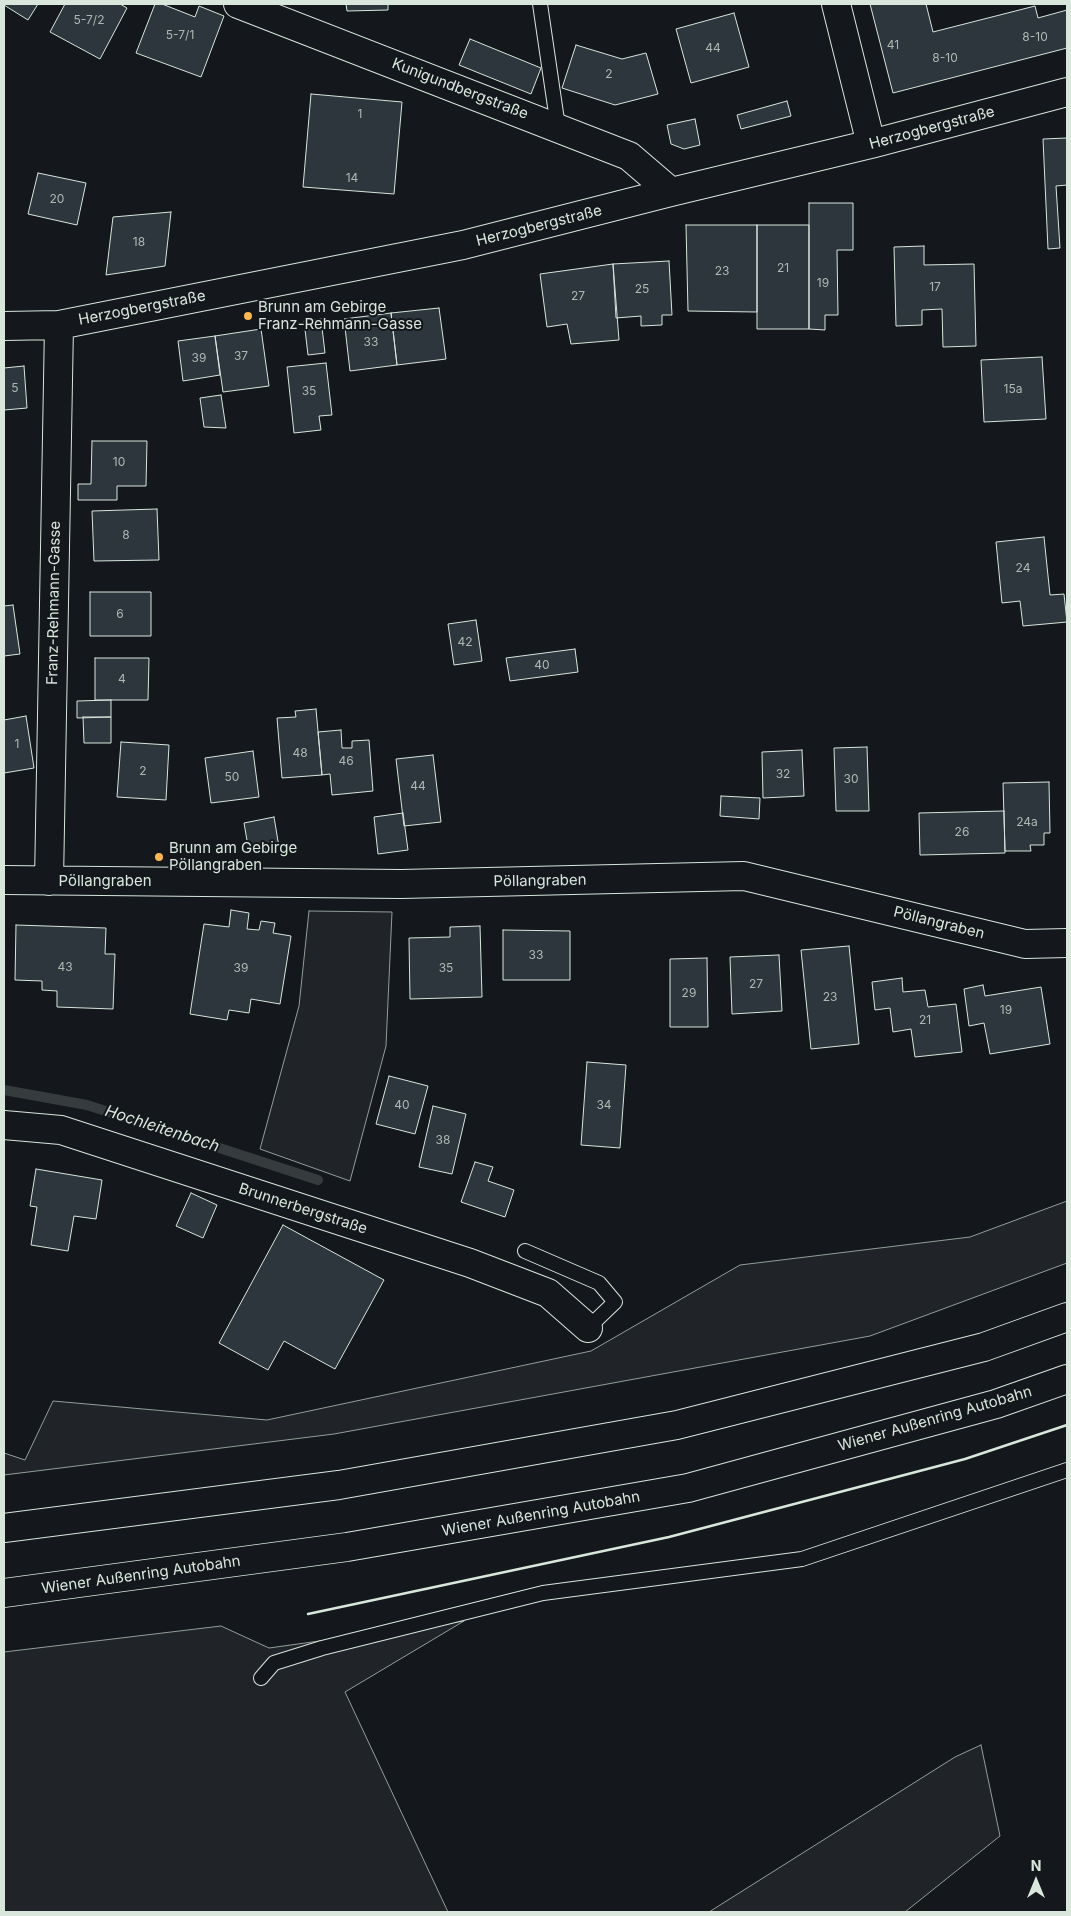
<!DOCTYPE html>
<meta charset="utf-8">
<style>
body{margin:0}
#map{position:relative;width:1071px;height:1916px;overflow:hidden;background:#14181c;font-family:Inter,sans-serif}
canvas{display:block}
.frame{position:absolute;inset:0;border:5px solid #d8e6dc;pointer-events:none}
.north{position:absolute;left:1011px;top:1856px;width:50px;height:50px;-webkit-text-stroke:4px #14181c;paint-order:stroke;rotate:0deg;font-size:14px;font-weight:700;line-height:20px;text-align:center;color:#d8e6dc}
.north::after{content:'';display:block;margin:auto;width:18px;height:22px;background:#d8e6dc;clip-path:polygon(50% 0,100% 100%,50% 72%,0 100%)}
</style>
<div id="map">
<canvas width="1071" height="1916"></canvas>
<div class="frame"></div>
<div class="north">N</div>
</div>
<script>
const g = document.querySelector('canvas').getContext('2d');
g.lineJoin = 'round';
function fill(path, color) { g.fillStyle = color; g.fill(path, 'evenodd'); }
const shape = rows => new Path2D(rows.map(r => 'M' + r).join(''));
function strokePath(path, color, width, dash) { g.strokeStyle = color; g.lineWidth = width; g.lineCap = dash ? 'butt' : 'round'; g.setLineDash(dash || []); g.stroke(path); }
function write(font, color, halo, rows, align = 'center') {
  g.font = font + ' Inter,sans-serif'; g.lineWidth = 4; g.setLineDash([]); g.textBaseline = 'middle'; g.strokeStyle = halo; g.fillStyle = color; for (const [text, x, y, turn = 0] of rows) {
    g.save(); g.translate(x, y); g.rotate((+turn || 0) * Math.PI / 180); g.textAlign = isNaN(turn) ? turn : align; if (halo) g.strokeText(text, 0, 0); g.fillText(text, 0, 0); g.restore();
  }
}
const green = shape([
 [309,911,392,912,386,1046,350,1181,260,1149,299,1006,309,911],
 [1067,1201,1067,1263,870,1336,334,1434,4,1475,4,1453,25,1460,53,1401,267,1420,591,1351,740,1265,970,1237,1067,1201],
 [464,1621,345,1692,448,1912,4,1912,4,1652,221,1626,269,1648,464,1621],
 [981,1745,1000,1836,905,1912,709,1912,955,1757,981,1745]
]);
const stream = shape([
 [4,1090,87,1105,318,1180]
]);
const building = shape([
 [4,4,38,4,28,20,4,5,4,4],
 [65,4,120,4,127,8,100,59,50,32,65,4],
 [155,4,162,4,195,17,199,6,224,16,201,77,136,53,155,4],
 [346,4,388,4,388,10,347,11,346,4],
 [870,4,926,4,933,32,1035,6,1038,18,1067,10,1067,48,893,93,870,4],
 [734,13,749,67,691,83,676,29,734,13],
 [470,39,541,68,531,94,459,65,470,39],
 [576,45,622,59,646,53,658,94,615,105,562,88,576,45],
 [311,94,402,102,394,194,303,187,311,94],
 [787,101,791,116,741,129,737,115,787,101],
 [695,119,700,145,684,149,671,144,667,125,695,119],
 [1067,138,1067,185,1056,186,1060,248,1048,249,1043,139,1067,138],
 [38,173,86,183,77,225,28,214,38,173],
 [809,203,853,203,853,250,837,250,838,315,825,315,825,330,809,329,809,203],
 [171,212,165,266,106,275,113,217,171,212],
 [686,225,757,225,757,312,688,311,686,225],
 [757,225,809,225,809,329,757,329,757,225],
 [924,246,924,265,974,264,976,346,943,347,942,309,922,310,922,325,896,326,894,247,924,246],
 [669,261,672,315,662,315,662,325,641,326,641,316,616,318,613,264,669,261],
 [613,264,619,340,571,344,567,324,547,327,540,274,613,264],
 [439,308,446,359,397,365,391,313,439,308],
 [391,313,397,365,350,371,344,319,391,313],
 [321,319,325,353,308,355,304,321,321,319],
 [261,329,269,386,223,392,215,336,261,329],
 [215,336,220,375,183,381,178,341,215,336],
 [1042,357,1046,419,984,422,981,360,1042,357],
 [326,363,332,415,319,416,321,430,294,433,287,367,326,363],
 [24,366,27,408,4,410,4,368,24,366],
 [221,395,226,428,204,427,200,398,221,395],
 [92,441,147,441,146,486,117,486,117,500,78,500,78,484,91,484,92,441],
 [157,509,159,560,94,561,92,511,157,509],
 [1044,537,1050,595,1064,594,1067,622,1023,626,1020,601,1002,603,996,542,1044,537],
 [90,592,151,592,151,636,90,636,90,592],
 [13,605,20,654,4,656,4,606,13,605],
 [476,620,482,661,454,665,448,624,476,620],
 [575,649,578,672,510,681,506,658,575,649],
 [95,658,149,658,148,700,95,700,95,658],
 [111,700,111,717,77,718,77,701,111,700],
 [316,709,322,775,282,778,277,718,296,717,295,711,316,709],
 [26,716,34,768,4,773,4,720,26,716],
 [83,717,111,717,111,743,84,743,83,717],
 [341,730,342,748,352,748,352,741,369,740,373,791,332,795,330,774,322,775,318,732,341,730],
 [121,742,169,745,166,800,117,797,121,742],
 [867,747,869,811,836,811,834,748,867,747],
 [802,750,804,796,763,798,762,752,802,750],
 [253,751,259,797,211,803,205,758,253,751],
 [433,755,441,822,404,826,396,759,433,755],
 [1049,782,1050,833,1044,833,1044,845,1030,845,1031,851,1005,851,1003,783,1049,782],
 [721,796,760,798,759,819,720,816,721,796],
 [1004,811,1005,853,920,855,919,813,1004,811],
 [403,813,408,850,378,854,374,817,403,813],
 [274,817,279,847,249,852,244,823,274,817],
 [231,910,249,913,247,929,259,930,261,921,275,923,273,933,291,936,280,1004,251,999,249,1013,229,1010,227,1020,190,1014,204,924,229,927,231,910],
 [16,925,106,928,105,954,115,954,113,1009,57,1007,57,991,42,990,42,981,15,980,16,925],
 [480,926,482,997,410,999,409,938,450,937,450,927,480,926],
 [503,930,570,931,570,980,503,980,503,930],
 [849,946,859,1044,811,1049,801,950,849,946],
 [779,955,782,1011,732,1014,730,957,779,955],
 [707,958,708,1027,670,1027,670,959,707,958],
 [902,978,903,992,925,990,928,1007,956,1004,962,1052,915,1057,911,1029,893,1032,890,1008,875,1010,872,982,902,978],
 [983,985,985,996,1041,987,1050,1044,990,1054,984,1023,969,1026,964,989,983,985],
 [587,1062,626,1065,620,1148,581,1145,587,1062],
 [389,1076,428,1086,415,1134,376,1124,389,1076],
 [433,1106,466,1114,452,1174,419,1167,433,1106],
 [475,1162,493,1167,488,1181,514,1190,505,1217,461,1202,475,1162],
 [36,1169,102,1180,96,1219,74,1216,68,1251,31,1245,37,1207,30,1206,36,1169],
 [191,1193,217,1205,203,1238,176,1226,191,1193],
 [283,1225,384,1280,335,1369,284,1341,268,1370,219,1343,283,1225]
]);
const service = shape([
 [540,4,558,127],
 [525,1251,599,1283,615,1302,588,1328],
 [261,1678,274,1663,322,1648,543,1593,802,1559,1067,1470]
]);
const minor = shape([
 [238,4,629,156,671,192],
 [836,4,871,144],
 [4,326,59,325,463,245,671,192,871,144,1067,92],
 [4,880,401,884,744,876,1025,944,1067,943],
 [49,881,59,325],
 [4,1125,61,1130,470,1263,548,1293,588,1328]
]);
const motorway = shape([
 [4,1528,339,1485,677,1425,984,1347,1067,1317],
 [4,1593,347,1547,688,1488,996,1404,1067,1379]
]);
const wall = shape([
 [308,1614,669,1537,965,1459,1067,1425]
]);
const markers = [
 [248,316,5,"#ffb74d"],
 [159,857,5,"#ffb74d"]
];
const numberNames = [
 ["5-7/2",89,20],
 ["5-7/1",180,35],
 ["8-10",1035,37],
 ["41",893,45],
 ["44",713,48],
 ["8-10",945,58],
 ["2",609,74],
 ["1",360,114],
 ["14",352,178],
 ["20",57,199],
 ["18",139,242],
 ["21",783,268],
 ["23",722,271],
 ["19",823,283],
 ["17",935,287],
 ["25",642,289],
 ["27",578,296],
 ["33",371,342],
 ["37",241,356],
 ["39",199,358],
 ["5",15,388],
 ["15a",1013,389],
 ["35",309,391],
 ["10",119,462],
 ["8",126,535],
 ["24",1023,568],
 ["6",120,614],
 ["42",465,642],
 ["40",542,665],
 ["4",122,679],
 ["1",17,744],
 ["48",300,753],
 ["46",346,761],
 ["2",143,771],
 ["32",783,774],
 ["50",232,777],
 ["30",851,779],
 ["44",418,786],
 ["24a",1027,822],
 ["26",962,832],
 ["33",536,955],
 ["43",65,967],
 ["39",241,968],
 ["35",446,968],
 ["27",756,984],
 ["29",689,993],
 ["23",830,997],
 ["19",1006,1010],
 ["21",925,1020],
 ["40",402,1105],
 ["34",604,1105],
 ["38",443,1140]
];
const streetNames = [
 ["Kunigundbergstraße",460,89,21],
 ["Herzogbergstraße",932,128,-15],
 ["Herzogbergstraße",539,226,-14],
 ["Herzogbergstraße",142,308,-11],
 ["Franz-Rehmann-Gasse",54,603,-89],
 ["Pöllangraben",105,881],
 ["Pöllangraben",540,881,-1],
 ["Pöllangraben",939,923,14],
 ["Brunnerbergstraße",303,1209,18],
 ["Wiener Außenring Autobahn",935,1419,-16],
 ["Wiener Außenring Autobahn",541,1514,-10],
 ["Wiener Außenring Autobahn",141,1575,-8]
];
const poiNames = [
 ["Brunn am Gebirge",258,307],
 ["Franz-Rehmann-Gasse",258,324],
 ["Brunn am Gebirge",169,848],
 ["Pöllangraben",169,865]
];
const waterNames = [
 ["Hochleitenbach",162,1129,18]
];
fill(green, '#202428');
strokePath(green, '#939e99', 1);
strokePath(stream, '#363b3e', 10);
fill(building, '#2c363c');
strokePath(building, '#d8e6dc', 1);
strokePath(service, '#d8e6dc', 16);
strokePath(minor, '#d8e6dc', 30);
strokePath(motorway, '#d8e6dc', 30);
strokePath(service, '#14181c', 14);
strokePath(minor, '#14181c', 28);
strokePath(motorway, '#14181c', 28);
strokePath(wall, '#d8e6dc', 2.5);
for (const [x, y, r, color] of markers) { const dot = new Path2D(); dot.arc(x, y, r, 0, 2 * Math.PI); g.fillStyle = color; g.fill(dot); strokePath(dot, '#14181c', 2); }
write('12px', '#adbab4', null, numberNames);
write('15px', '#d8e6dc', '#14181c', streetNames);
write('15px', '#d8e6dc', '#14181c', poiNames, 'left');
write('italic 16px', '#d8e6dc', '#14181c', waterNames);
</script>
